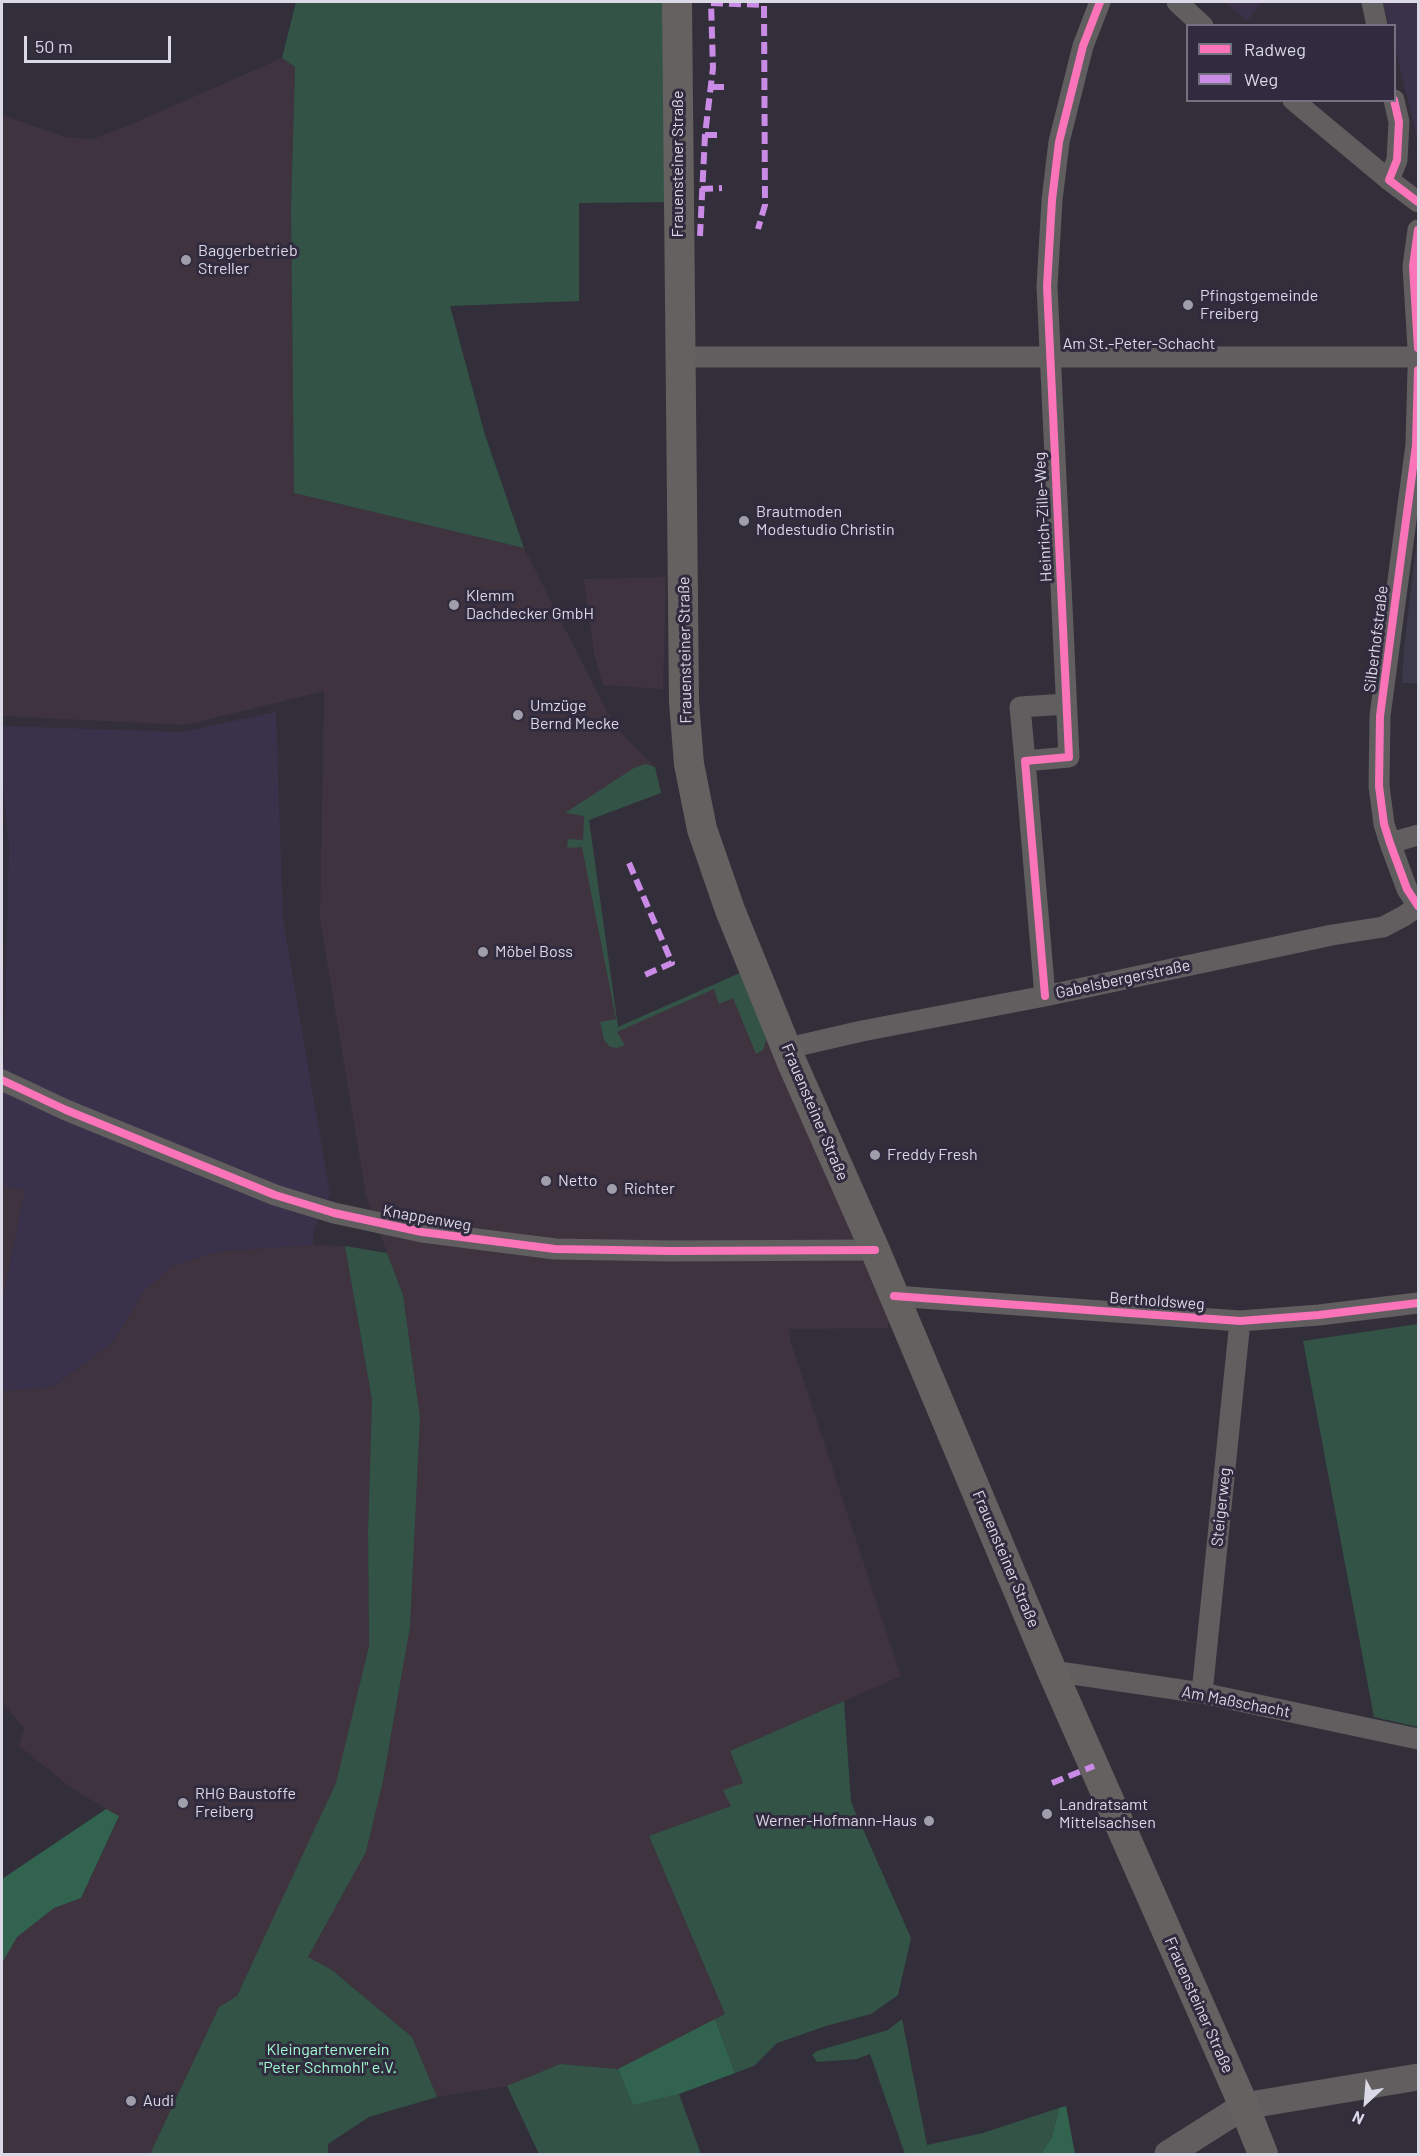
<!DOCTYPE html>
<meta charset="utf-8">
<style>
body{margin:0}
#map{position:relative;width:1420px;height:2156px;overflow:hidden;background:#322f3a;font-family:Barlow,sans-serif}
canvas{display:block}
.frame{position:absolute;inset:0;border:3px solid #dcd9e6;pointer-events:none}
.legend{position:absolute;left:1186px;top:24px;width:210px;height:78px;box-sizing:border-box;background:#302b3e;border:2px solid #757181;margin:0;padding:8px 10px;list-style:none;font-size:18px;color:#dcd9e6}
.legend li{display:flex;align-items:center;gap:12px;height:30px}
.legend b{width:30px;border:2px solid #757181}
.north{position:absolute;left:1336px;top:2072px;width:60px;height:60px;-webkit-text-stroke:4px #302b3e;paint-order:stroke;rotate:206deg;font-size:16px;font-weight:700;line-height:24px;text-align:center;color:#dcd9e6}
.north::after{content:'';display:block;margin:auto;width:21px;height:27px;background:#dcd9e6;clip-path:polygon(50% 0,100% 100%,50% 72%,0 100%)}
.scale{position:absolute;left:24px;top:36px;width:147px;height:27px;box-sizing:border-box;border:3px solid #dcd9e6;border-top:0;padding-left:8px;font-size:18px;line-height:21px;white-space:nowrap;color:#dcd9e6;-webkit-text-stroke:4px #302b3e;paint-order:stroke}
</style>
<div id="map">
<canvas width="1420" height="2156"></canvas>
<div class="frame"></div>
<ul class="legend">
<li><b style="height:8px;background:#fb73b8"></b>Radweg</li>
<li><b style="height:8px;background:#ca8be6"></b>Weg</li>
</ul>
<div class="north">N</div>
<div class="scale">50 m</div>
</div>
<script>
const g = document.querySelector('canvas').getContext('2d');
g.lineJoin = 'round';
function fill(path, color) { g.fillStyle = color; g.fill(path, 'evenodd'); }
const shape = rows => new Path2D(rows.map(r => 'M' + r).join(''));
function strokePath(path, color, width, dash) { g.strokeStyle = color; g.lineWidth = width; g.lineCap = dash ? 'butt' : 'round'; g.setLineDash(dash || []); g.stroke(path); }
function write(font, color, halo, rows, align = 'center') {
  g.font = font + ' Barlow,sans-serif'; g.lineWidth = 6; g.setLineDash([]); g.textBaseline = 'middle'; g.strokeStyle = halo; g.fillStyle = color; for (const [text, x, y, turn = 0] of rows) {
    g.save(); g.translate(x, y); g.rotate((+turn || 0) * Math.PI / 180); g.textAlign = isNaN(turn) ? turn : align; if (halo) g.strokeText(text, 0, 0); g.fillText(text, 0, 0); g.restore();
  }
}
const commercial = shape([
 [282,58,295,67,291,208,294,493,524,548,615,727,655,767,661,793,589,820,618,1027,740,973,890,1319,887,1328,789,1329,791,1343,901,1676,730,1751,743,1783,731,1806,649,1836,725,2014,618,2069,560,2064,507,2086,437,2097,412,2037,332,1970,308,1957,366,1852,383,1781,410,1627,420,1417,403,1295,366,1196,320,920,324,691,186,725,2,716,2,115,65,137,92,139,127,126],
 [666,577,663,689,603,685,594,654,584,579],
 [2,1185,25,1190,2,1304],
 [313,1245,345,1246,372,1400,368,1532,369,1646,337,1783,237,1996,219,2007,150,2154,2,2154,2,1963,17,1937,54,1908,81,1898,119,1817,70,1787,19,1746,24,1728,2,1702,2,1391,53,1387,112,1343,144,1291,172,1266,220,1251]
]);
const built = shape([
 [1225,2,1262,2,1247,21],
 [1383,2,1418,2,1418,141,1395,47,1394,26,1389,25],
 [276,712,283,920,330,1194,314,1229,313,1245,220,1251,172,1266,144,1291,112,1343,52,1387,2,1391,2,1304,25,1190,2,1185,2,1071,4,1058,9,847,2,774,2,726,182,732]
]);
const education = shape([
 [1417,539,1418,683,1402,683,1404,647]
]);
const green = shape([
 [296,2,663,2,676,202,579,203,579,301,450,306,485,435,524,548,294,493,291,208,295,67,282,58],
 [645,764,655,767,661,793,589,820,618,1027,740,973,767,1038,763,1050,756,1054,733,998,719,1004,714,989,617,1032,625,1045,617,1048,610,1047,604,1040,600,1022,616,1019,582,847,567,848,568,839,583,840,584,816,565,813,634,768],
 [345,1246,387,1253,403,1295,420,1417,410,1627,383,1781,366,1852,308,1957,332,1970,412,2037,437,2097,369,2117,328,2144,328,2154,150,2154,219,2007,237,1996,336,1783,369,1646,368,1532,372,1400],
 [1418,1324,1418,1727,1374,1717,1303,1341],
 [844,1701,851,1802,911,1938,898,1995,871,2014,826,2026,777,2043,754,2066,735,2073,715,2019,725,2014,649,1836,731,1806,723,1790,743,1783,730,1751],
 [902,2019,927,2145,983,2133,1059,2108,1052,2137,1041,2154,905,2154,870,2054,857,2059,817,2062,812,2055,817,2051,888,2030],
 [560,2064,618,2069,633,2104,679,2094,701,2154,539,2154,507,2086]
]);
const forest = shape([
 [106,1809,119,1816,81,1898,54,1908,17,1937,2,1963,2,1879],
 [715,2019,735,2073,679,2094,633,2105,618,2069],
 [1066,2106,1075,2154,1041,2154,1052,2137,1059,2108]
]);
const minor = shape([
 [1177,2,1203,26],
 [1372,2,1377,26],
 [1293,100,1389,180,1418,202],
 [1389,180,1397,160,1399,122,1394,100],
 [1418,230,1413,266,1418,348],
 [680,357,1418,357],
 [1418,370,1416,445,1380,716,1379,786,1384,824,1390,843,1407,889,1418,906],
 [1025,761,1020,707,1066,704],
 [1390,843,1418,835],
 [1045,996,1025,761,1069,757,1047,286,1052,200,1059,142,1083,46,1100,2],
 [788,1048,862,1031,1045,996,1332,935,1383,927,1404,916,1418,906],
 [2,1080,66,1110,275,1195,334,1213,422,1232,555,1249,671,1251,875,1250],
 [894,1296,1240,1321,1319,1315,1418,1303],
 [1052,1671,1202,1693,1418,1739],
 [1202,1693,1240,1321]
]);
const tertiary = shape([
 [1168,2154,1244,2106,1418,2077]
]);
const secondary = shape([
 [677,2,684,702,689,764,702,829,730,910,793,1065,875,1250,1052,1671,1244,2106,1263,2154]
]);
const quiet = shape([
 [711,3,764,5,765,205,758,229],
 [712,87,725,87],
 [705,135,723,135],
 [701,189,722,188],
 [700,236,705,135,713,68,711,2],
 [629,863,672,963,640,977],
 [1052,1783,1094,1766]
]);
const cycleway = shape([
 [1394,100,1399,122,1397,160,1389,180,1418,202],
 [1418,230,1413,266,1418,348],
 [1418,370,1416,445,1380,716,1379,786,1384,824,1390,843,1407,889,1418,906],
 [1045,996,1025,761,1069,757,1047,286,1052,200,1059,142,1083,46,1100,2],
 [2,1080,66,1110,275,1195,334,1213,422,1232,555,1249,671,1251,875,1250],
 [894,1296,1240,1321,1319,1315,1418,1303]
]);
const markers = [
 [186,260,6,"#a09eaa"],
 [1188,305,6,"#a09eaa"],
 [744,521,6,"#a09eaa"],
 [454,605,6,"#a09eaa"],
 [518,715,6,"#a09eaa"],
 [483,952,6,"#a09eaa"],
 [875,1155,6,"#a09eaa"],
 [546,1181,6,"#a09eaa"],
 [612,1189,6,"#a09eaa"],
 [183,1803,6,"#a09eaa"],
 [1047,1814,6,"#a09eaa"],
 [929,1821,6,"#a09eaa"],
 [131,2101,6,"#a09eaa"]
];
const streetNames = [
 ["Frauensteiner Straße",678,164,-90],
 ["Am St.-Peter-Schacht",1139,344],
 ["Heinrich-Zille-Weg",1043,517,-93],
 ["Silberhofstraße",1376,639,-83],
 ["Frauensteiner Straße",685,650,-91],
 ["Gabelsbergerstraße",1123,979,-12],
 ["Frauensteiner Straße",815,1112,67],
 ["Knappenweg",427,1218,10],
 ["Bertholdsweg",1157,1301,4],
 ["Steigerweg",1221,1507,-84],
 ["Frauensteiner Straße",1006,1559,67],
 ["Am Maßschacht",1236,1702,11],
 ["Frauensteiner Straße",1199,2005,66]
];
const poiNames = [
 ["Baggerbetrieb",198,251],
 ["Streller",198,269],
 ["Pfingstgemeinde",1200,296],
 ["Freiberg",1200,314],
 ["Brautmoden",756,512],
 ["Modestudio Christin",756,530],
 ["Klemm",466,596],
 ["Dachdecker GmbH",466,614],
 ["Umzüge",530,706],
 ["Bernd Mecke",530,724],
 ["Möbel Boss",495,952],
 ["Freddy Fresh",887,1155],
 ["Netto",558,1181],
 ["Richter",624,1189],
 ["RHG Baustoffe",195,1794],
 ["Freiberg",195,1812],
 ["Landratsamt",1059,1805],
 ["Mittelsachsen",1059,1823],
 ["Werner-Hofmann-Haus",917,1821,"right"],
 ["Audi",143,2101]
];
const parkNames = [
 ["Kleingartenverein",328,2050],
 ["\"Peter Schmohl\" e.V.",328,2068]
];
fill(commercial, '#403340');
fill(built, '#39324a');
fill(education, '#3c394a');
fill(green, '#325345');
fill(forest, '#31634f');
strokePath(minor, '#615e5f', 21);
strokePath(tertiary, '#615e5f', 27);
strokePath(secondary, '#656160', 30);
strokePath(quiet, '#ca8be6', 6, [12, 6]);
strokePath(cycleway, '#fb73b8', 8);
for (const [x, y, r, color] of markers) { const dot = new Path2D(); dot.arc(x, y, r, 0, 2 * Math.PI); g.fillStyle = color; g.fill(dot); strokePath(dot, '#302b3e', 2); }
write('16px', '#dcd9e6', '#302b3e', streetNames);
write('16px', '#dcd9e6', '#302b3e', poiNames, 'left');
write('16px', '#a1fad0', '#302b3e', parkNames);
</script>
